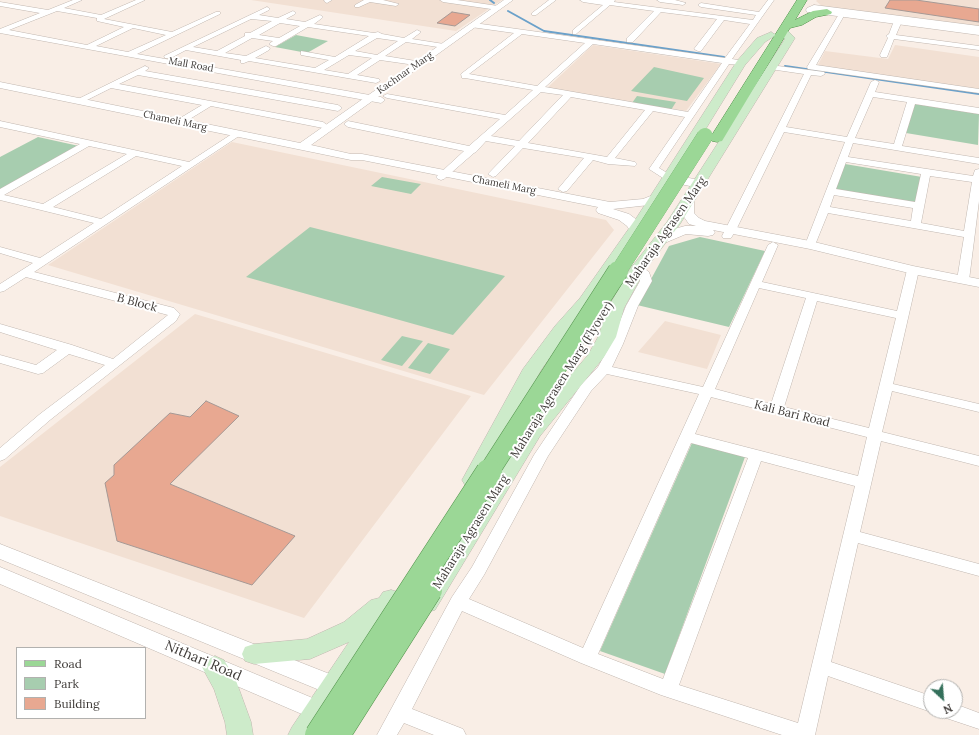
<!DOCTYPE html>
<style>
body{margin:0}
#map{position:relative;width:979px;height:735px;overflow:hidden;background:#f9eee6;font-family:Lora,serif}
canvas{display:block}
.legend{position:absolute;left:16px;top:647px;width:130px;height:72px;box-sizing:border-box;background:#fff;border:1px solid #b2b1af;margin:0;padding:5px 7px;list-style:none;font-size:12px;color:#3f3b38}
.legend li{display:flex;align-items:center;gap:8px;height:20px}
.legend b{width:20px;border:1px solid #b2b1af}
.north{position:absolute;left:923px;top:679px;width:40px;height:40px;box-sizing:border-box;background:#fff;border:1px solid #b2b1af;border-radius:50%;rotate:154deg;font-size:11px;font-weight:700;line-height:16px;text-align:center;color:#3f3b38}
.north::after{content:'';display:block;margin:auto;width:14px;height:18px;background:#34705b;clip-path:polygon(50% 0,100% 100%,50% 72%,0 100%)}
</style>
<div id="map">
<canvas width="979" height="735"></canvas>
<ul class="legend">
<li><b style="height:5px;background:#9bd796"></b>Road</li>
<li><b style="height:11px;background:#a7cdaf"></b>Park</li>
<li><b style="height:11px;background:#e8a891"></b>Building</li>
</ul>
<div class="north">N</div>
</div>
<script>
const g = document.querySelector('canvas').getContext('2d');
g.lineJoin = 'round';
function fill(path, color) { g.fillStyle = color; g.fill(path, 'evenodd'); }
const shape = rows => new Path2D(rows.map(r => 'M' + r).join(''));
function strokePath(path, color, width, dash) { g.strokeStyle = color; g.lineWidth = width; g.lineCap = dash ? 'butt' : 'round'; g.setLineDash(dash || []); g.stroke(path); }
function write(font, color, halo, rows, align = 'center') {
  g.font = font + ' Lora,serif'; g.lineWidth = 4; g.setLineDash([]); g.textBaseline = 'middle'; g.strokeStyle = halo; g.fillStyle = color; for (const [text, x, y, turn = 0] of rows) {
    g.save(); g.translate(x, y); g.rotate((+turn || 0) * Math.PI / 180); g.textAlign = isNaN(turn) ? turn : align; if (halo) g.strokeText(text, 0, 0); g.fillText(text, 0, 0); g.restore();
  }
}
const built = shape([
 [251,0,502,0,456,31],
 [817,0,979,0,979,28,823,7,816,1],
 [593,45,721,64,686,111,546,89],
 [895,45,979,57,979,92,817,67,825,51,888,59],
 [232,142,606,220,614,230,484,395,48,265],
 [195,314,471,396,304,618,0,516,0,467],
 [665,321,721,335,707,369,638,352]
]);
const green = shape([
 [296,35,328,41,307,53,275,47],
 [654,67,704,78,687,101,631,91],
 [637,96,676,102,671,110,632,103],
 [915,104,979,114,978,145,906,133],
 [38,137,79,146,0,190,0,157],
 [845,164,922,177,915,205,835,190],
 [382,177,421,184,411,194,371,186],
 [310,227,505,276,453,335,246,277],
 [700,237,765,251,729,327,637,305,669,246],
 [402,336,423,341,402,366,381,360],
 [428,343,450,349,430,374,408,368],
 [692,443,745,457,665,674,600,651]
]);
const stream = shape([
 [490,0,494,3],
 [508,11,544,31,724,57],
 [785,66,979,94]
]);
const building = shape([
 [890,0,916,0,979,9,979,22,885,8,890,0],
 [452,12,470,15,455,26,437,23,452,12],
 [206,401,239,416,170,484,295,536,252,585,117,541,105,483,114,475,114,465,170,413,190,417,206,401]
]);
const minor = shape([
 [73,0,82,0,64,8,101,15,136,0,145,0,104,19,172,32,216,12,220,12,220,14,137,54,381,97,385,100,381,103,0,33,0,29,40,13,0,6,0,2,48,10,73,0],
 [57,11,97,18,97,21,124,27,87,45,9,30,57,11],
 [133,28,166,35,128,52,96,46,133,28],
 [324,0,332,0,327,3,325,2,324,0],
 [364,0,383,0,399,4,396,6,370,2,359,7,355,7,355,5,364,0],
 [440,0,457,0,498,6,501,8,498,10,443,2,440,0],
 [549,0,556,0,536,15,532,15,532,13,549,0],
 [580,0,615,0,614,2,753,20,756,15,701,7,698,5,701,3,759,12,768,0,774,0,732,59,744,61,745,63,741,65,729,64,659,168,672,176,674,178,672,180,666,180,649,169,685,117,653,111,615,158,635,162,637,164,635,166,608,164,593,160,567,191,563,192,558,189,584,158,523,148,496,176,493,177,488,174,515,146,486,141,476,152,474,153,444,179,441,180,438,179,436,177,438,175,464,151,348,127,344,124,348,121,469,146,500,119,387,98,383,96,387,94,505,115,533,90,465,78,462,78,461,74,514,33,471,27,471,23,474,23,725,58,750,24,724,20,701,51,698,51,694,49,717,19,661,12,633,42,627,42,627,38,654,11,610,5,576,34,573,34,573,30,603,5,583,2,580,0],
 [522,34,585,43,537,86,469,74,522,34],
 [593,44,722,63,688,112,545,87,593,44],
 [541,92,563,95,519,141,491,136,541,92],
 [571,97,645,110,607,157,528,143,571,97],
 [657,0,675,0,686,3,683,5,660,2,657,0],
 [267,7,270,9,269,10,259,15,278,18,293,11,296,13,295,14,286,19,305,22,320,15,323,17,322,18,314,24,374,33,378,32,382,34,404,38,417,30,421,32,412,39,444,44,448,46,444,48,406,42,385,56,422,62,422,66,380,60,357,75,379,79,380,81,376,83,249,61,244,63,241,63,241,60,186,50,171,58,165,58,164,56,267,7],
 [251,19,272,21,250,33,245,33,245,36,217,51,193,47,251,19],
 [280,23,300,26,279,38,259,35,280,23],
 [308,27,369,36,335,57,301,51,301,55,329,60,315,68,255,58,269,50,270,48,266,46,246,56,225,53,252,38,273,41,269,44,273,46,276,46,308,27],
 [377,38,398,41,377,55,355,51,377,38],
 [349,55,372,58,348,74,324,70,349,55],
 [842,12,845,14,816,65,979,89,979,93,808,69,807,67,839,14,842,12],
 [898,19,902,21,896,35,979,46,979,50,894,39,887,57,881,57,880,55,888,38,886,36,889,34,894,21,898,19],
 [770,65,809,70,824,72,825,74,821,76,811,75,786,127,847,137,871,82,875,80,879,82,875,92,979,108,979,114,915,104,902,146,979,158,979,164,853,143,848,157,973,176,975,170,979,169,979,201,969,280,967,282,963,283,959,282,957,280,964,237,828,213,815,245,814,247,806,247,805,245,845,142,784,132,736,230,731,238,723,238,722,236,804,74,770,69,770,65],
 [873,97,907,102,894,144,855,138,873,97],
 [846,162,921,174,915,202,836,189,846,162],
 [930,176,972,182,964,231,921,223,930,176],
 [834,195,913,208,911,221,830,207,834,195],
 [145,66,149,68,145,71,338,105,342,108,338,111,138,75,119,84,323,122,327,125,323,128,211,106,180,125,177,124,176,122,177,120,202,105,111,88,81,103,75,103,74,101,145,66],
 [0,121,189,162,235,132,238,131,242,134,34,272,174,308,180,314,176,321,50,420,5,459,0,461,0,448,40,414,105,365,69,354,43,373,38,374,0,363,0,355,36,365,57,350,0,332,0,324,72,345,113,359,168,315,26,277,4,291,0,292,0,284,33,263,0,253,0,247,40,258,94,223,0,200,0,189,80,144,0,127,0,121],
 [89,146,127,154,43,204,4,195,89,146],
 [136,156,182,166,101,219,53,207,136,156],
 [773,242,778,245,762,282,897,311,907,270,909,268,913,267,917,268,919,270,893,384,979,404,979,412,892,391,882,432,979,456,979,466,881,441,860,532,979,564,979,576,858,543,831,662,931,696,931,711,934,711,931,712,828,676,815,735,782,735,661,695,581,663,462,611,412,709,463,729,466,735,434,735,404,723,397,735,377,735,452,597,472,567,534,455,581,385,598,367,611,344,626,306,640,281,639,275,632,269,634,267,642,267,649,272,652,281,638,306,623,344,612,367,703,387,768,245,773,242],
 [759,288,806,298,771,404,715,389,759,288],
 [817,301,896,318,869,428,784,407,817,301],
 [607,374,699,394,583,648,469,599,484,575,548,456,591,391,607,374],
 [711,397,867,437,858,476,695,434,711,397],
 [691,443,748,458,663,679,598,654,691,443],
 [761,461,855,486,798,723,679,685,761,461],
 [955,704,979,713,979,729,943,717,941,711,955,711,955,704]
]);
const tertiary = shape([
 [504,0,513,0,311,145,351,154,362,154,610,202,643,199,658,193,662,194,664,197,662,200,649,205,613,209,629,214,637,220,643,229,641,232,631,232,627,226,619,220,598,213,596,210,598,207,362,160,351,160,0,88,0,82,300,143,504,0],
 [814,5,979,26,979,35,807,12,806,10,807,8,814,5],
 [669,174,704,181,706,184,704,187,700,188,665,181,663,178,665,175,669,174],
 [688,198,692,199,694,202,694,213,699,218,705,221,810,241,913,266,979,279,979,287,913,274,810,249,713,230,715,232,713,235,708,236,686,234,667,242,657,242,655,239,657,236,667,231,685,226,696,226,689,224,682,214,682,202,684,199,688,198],
 [0,544,350,682,353,689,350,696,342,699,334,696,0,559,0,544],
 [0,567,334,707,338,714,334,721,326,724,318,721,0,584,0,567]
]);
const secondary = shape([
 [783,29,787,30,795,38,680,224,645,270,624,308,616,337,604,357,540,436,435,610,427,612,419,610,415,603,419,596,526,427,588,355,598,337,608,308,630,269,667,222,785,39,778,32,783,29],
 [771,32,776,35,765,42,745,65,651,218,592,304,567,334,541,370,479,485,472,487,465,485,462,480,523,369,555,326,580,298,637,217,737,61,757,38,771,32],
 [391,590,399,592,403,599,316,735,288,735,292,727,349,642,310,659,254,664,245,661,242,654,245,647,254,644,307,639,344,622,371,600,379,598,383,592,391,590],
 [215,656,224,660,235,678,251,722,253,735,227,735,225,722,214,689,202,667,206,660,215,656]
]);
const primary = shape([
 [797,0,807,0,795,20,813,11,827,9,832,12,831,14,816,17,802,25,790,28,722,141,717,142,712,141,710,138,797,0]
]);
const primaryBridgeFar2 = shape([
 [618,272,705,136]
]);
const primaryBridgeFar1 = shape([
 [488,473,618,271]
]);
const primaryBridge = shape([
 [318,735,489,472],
 [337,735,429,590]
]);
const farStreetnames = [
 ["Mall Road",191,65,10],
 ["Kachnar Marg",405,73,-35],
 ["Chameli Marg",175,121,12],
 ["Chameli Marg",504,185,11]
];
const streetNames = [
 ["Maharaja Agrasen Marg",666,232,-55],
 ["B Block",137,303,15],
 ["Maharaja Agrasen Marg (Flyover)",562,380,-58],
 ["Kali Bari Road",792,414,14],
 ["Maharaja Agrasen Marg",471,532,-58]
];
const nearStreetnames = [
 ["Nithari Road",203,661,23]
];
fill(built, '#f2e0d3');
fill(green, '#a7cdaf');
strokePath(stream, '#6ba1ca', 2);
fill(building, '#e8a891');
strokePath(building, '#a69995', 1);
strokePath(minor, '#c1b7b0', 1);
strokePath(tertiary, '#c1b7b0', 1);
strokePath(secondary, '#c1b7b0', 1);
strokePath(primary, '#4f9048', 1);
fill(minor, '#fff');
fill(tertiary, '#fff');
fill(secondary, '#cdebca');
fill(primary, '#9bd796');
strokePath(primaryBridgeFar2, '#4f9048', 16, []);
strokePath(primaryBridgeFar1, '#4f9048', 21, []);
strokePath(primaryBridge, '#4f9048', 27, []);
strokePath(primaryBridgeFar2, '#9bd796', 16);
strokePath(primaryBridgeFar1, '#9bd796', 20);
strokePath(primaryBridge, '#9bd796', 26);
write('10px', '#3f3b38', '#fff', farStreetnames);
write('12px', '#3f3b38', '#fff', streetNames);
write('14px', '#3f3b38', '#fff', nearStreetnames);
</script>
